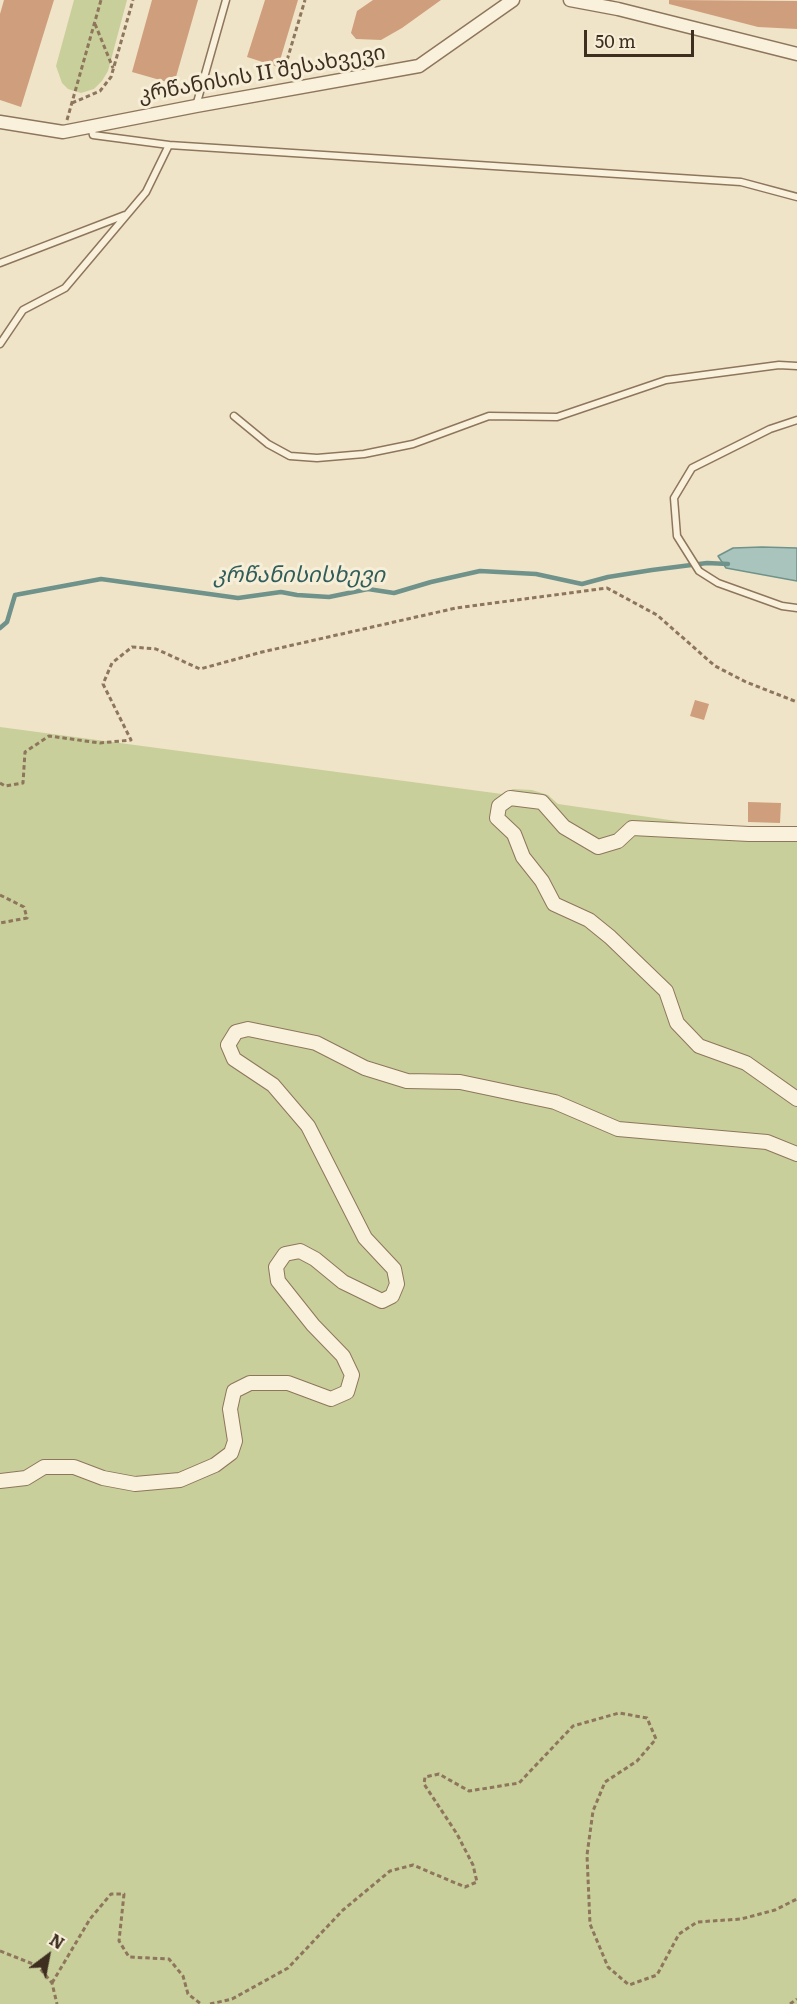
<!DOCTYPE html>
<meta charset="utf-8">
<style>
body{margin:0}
#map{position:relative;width:797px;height:2004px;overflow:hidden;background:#f0e4c8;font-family:Literata,serif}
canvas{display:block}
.north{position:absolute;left:18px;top:1926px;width:60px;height:60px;-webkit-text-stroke:4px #f7eed8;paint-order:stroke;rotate:32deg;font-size:16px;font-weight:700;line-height:24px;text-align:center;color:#3d2e20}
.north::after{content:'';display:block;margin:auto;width:21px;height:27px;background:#3d2e20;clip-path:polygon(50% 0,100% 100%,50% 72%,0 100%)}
.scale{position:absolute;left:584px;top:30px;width:110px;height:27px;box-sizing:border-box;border:3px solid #3d2e20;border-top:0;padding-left:8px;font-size:18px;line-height:21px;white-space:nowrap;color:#3d2e20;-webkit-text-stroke:4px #f7eed8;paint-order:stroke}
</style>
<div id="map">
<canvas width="797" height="2004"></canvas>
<div class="north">N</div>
<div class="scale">50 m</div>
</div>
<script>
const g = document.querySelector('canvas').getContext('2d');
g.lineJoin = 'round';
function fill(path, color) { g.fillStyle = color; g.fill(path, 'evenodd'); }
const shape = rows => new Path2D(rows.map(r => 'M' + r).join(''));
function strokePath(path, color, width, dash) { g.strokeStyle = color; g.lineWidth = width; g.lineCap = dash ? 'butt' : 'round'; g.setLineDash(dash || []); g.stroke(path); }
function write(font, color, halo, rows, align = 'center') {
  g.font = font + ' Literata,"Noto Sans Georgian",serif'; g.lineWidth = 6; g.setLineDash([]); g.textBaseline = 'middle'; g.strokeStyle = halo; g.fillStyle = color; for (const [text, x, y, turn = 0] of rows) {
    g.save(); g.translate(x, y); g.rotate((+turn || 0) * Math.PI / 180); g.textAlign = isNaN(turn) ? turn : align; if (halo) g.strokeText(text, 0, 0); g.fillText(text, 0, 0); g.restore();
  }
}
const green = shape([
 [74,0,127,0,108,71,102,81,94,89,81,93,68,89,62,83,56,66],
 [0,727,502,794,513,789,532,790,548,795,558,804,732,829,797,829,797,2004,0,2004]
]);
const water = shape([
 [762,547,797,548,797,581,726,568,718,556,733,548,762,547]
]);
const stream = shape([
 [0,628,7,622,15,595,101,579,238,598,281,592,297,595,329,597,368,589,394,593,431,582,480,571,536,574,582,584,608,577,652,570,707,563,728,564]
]);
const building = shape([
 [4,0,54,0,21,107,0,100,0,14],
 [152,0,198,0,174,84,132,72],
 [265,0,298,0,278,67,247,57],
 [373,0,441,0,402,28,381,40,356,39,351,33,357,11],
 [669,0,797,1,797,29,758,27,669,4],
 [695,700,709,704,704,720,690,716],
 [748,802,781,803,780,823,748,822]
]);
const path = shape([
 [95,24,113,68],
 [285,67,305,0],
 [72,103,100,91,111,77,133,0],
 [67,120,101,0],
 [0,783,5,786,23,783,25,752,49,736,100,743,131,740,103,684,112,663,132,647,156,649,200,669,262,652,456,608,607,588,657,615,715,666,746,682,797,702],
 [0,895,24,907,27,918,0,923],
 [0,1951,38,1966,52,1983,57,2004],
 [52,1983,90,1919,111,1894,124,1894,119,1941,129,1957,169,1959,183,1976,188,1994,201,2004],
 [210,2004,232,1999,288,1968,343,1910,390,1871,413,1865,465,1887,477,1882,473,1865,457,1834,424,1784,425,1777,439,1774,469,1791,519,1783,573,1726,619,1713,647,1718,656,1739,637,1761,605,1782,593,1811,587,1855,590,1924,608,1967,629,1985,657,1975,679,1934,697,1922,741,1919,775,1910,797,1899],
 [790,2004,797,1999]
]);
const service = shape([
 [196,106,226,0],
 [169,145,741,182,797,197],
 [0,263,125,215],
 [0,344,23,310,65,288,146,192,169,145,93,135,91,126],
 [234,416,268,444,290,456,317,458,364,454,413,444,489,416,557,417,666,380,779,365,797,366],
 [797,420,770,429,692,468,674,498,677,536,699,571,718,583,782,606,797,608]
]);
const minor = shape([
 [570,0,618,9,797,54],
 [0,122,63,132,196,106,419,66,513,0]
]);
const tertiary = shape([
 [797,834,749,834,632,828,618,841,598,847,564,827,542,802,510,798,499,806,497,818,514,834,523,857,542,881,554,904,589,920,610,937,666,991,677,1023,699,1046,746,1063,797,1099],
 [0,1481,26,1478,44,1467,74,1467,103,1478,135,1484,180,1480,215,1465,231,1453,235,1441,230,1409,234,1391,250,1383,288,1383,331,1399,347,1392,352,1375,343,1356,313,1325,278,1281,276,1267,285,1254,300,1251,315,1259,343,1282,382,1301,392,1296,397,1284,394,1269,365,1238,308,1126,273,1085,234,1059,228,1045,236,1032,248,1029,316,1043,365,1068,407,1081,460,1082,555,1102,618,1129,767,1142,797,1154]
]);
const streetNames = [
 ["კრწანისის II შესახვევი",262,74,-10]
];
const waterNames = [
 ["კრწანისისხევი",299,576]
];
fill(green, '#c9cf9b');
fill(water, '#a9c4bc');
strokePath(water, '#6f938a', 1.5);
strokePath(stream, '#6f938a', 4.5);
fill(building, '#cf9f7d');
strokePath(service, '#8d765c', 9);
strokePath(minor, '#8d765c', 15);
strokePath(tertiary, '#8d765c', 16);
strokePath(path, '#8d765c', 3, [4.5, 3]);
strokePath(service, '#faf1dc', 6);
strokePath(minor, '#faf1dc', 12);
strokePath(tertiary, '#faf1dc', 14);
write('21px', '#3d2e20', '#f7eed8', streetNames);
write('italic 22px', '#2f5d5a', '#f7eed8', waterNames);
</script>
